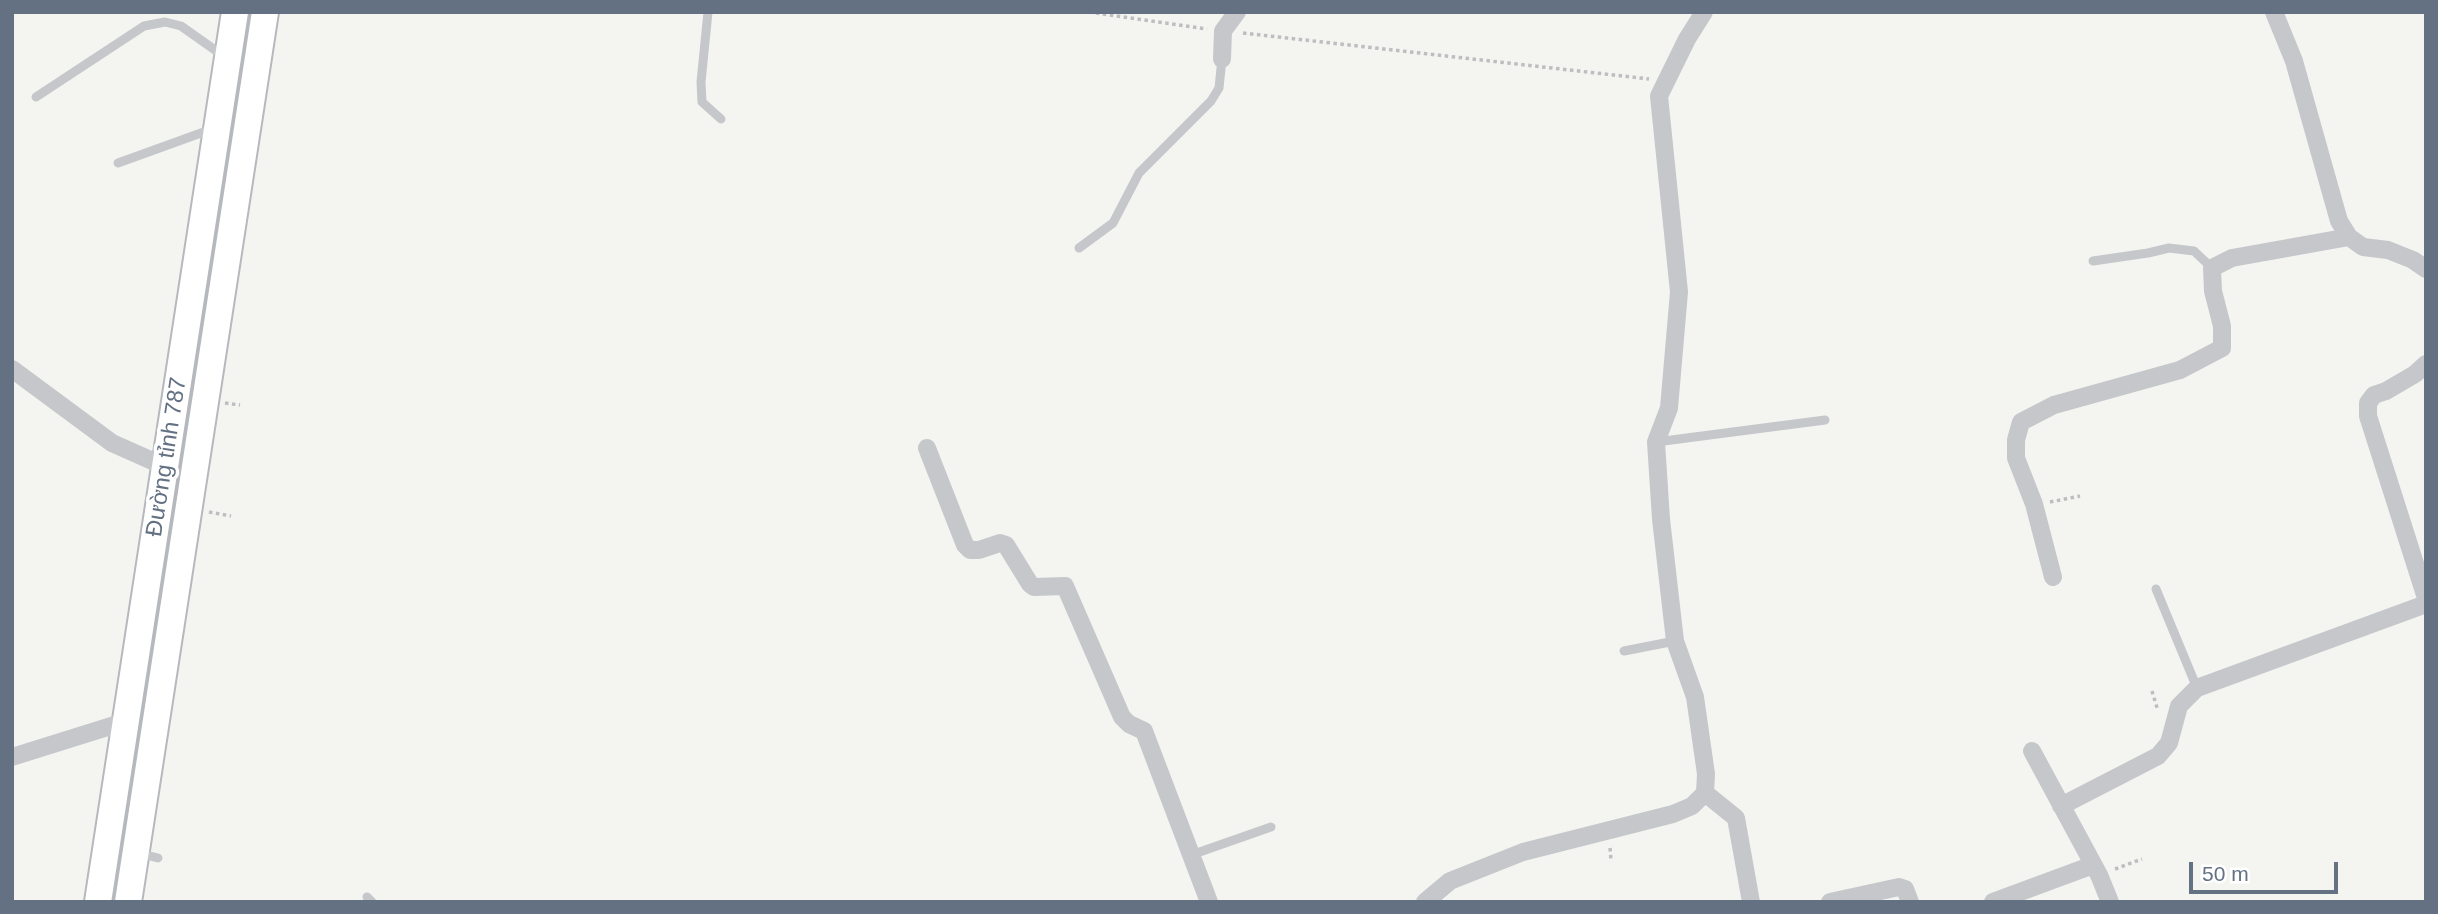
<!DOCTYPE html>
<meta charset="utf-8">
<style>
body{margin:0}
#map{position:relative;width:2438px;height:914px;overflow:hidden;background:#f4f5f1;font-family:Arial,sans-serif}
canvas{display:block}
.frame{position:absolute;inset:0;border:14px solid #637183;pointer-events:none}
.scale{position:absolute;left:2189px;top:862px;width:149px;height:32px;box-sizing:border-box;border:4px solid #637183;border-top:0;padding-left:9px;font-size:21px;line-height:24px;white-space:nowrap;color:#637183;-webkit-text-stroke:5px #fff;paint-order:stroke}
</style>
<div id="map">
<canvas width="2438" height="914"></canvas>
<div class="frame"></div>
<div class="scale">50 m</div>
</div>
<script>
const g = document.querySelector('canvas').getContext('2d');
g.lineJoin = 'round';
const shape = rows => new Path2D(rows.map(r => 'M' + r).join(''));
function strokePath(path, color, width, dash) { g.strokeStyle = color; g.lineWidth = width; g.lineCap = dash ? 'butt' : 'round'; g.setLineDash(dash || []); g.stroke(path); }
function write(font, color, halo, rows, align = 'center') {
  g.font = font + ' Arial,sans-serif'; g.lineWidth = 7; g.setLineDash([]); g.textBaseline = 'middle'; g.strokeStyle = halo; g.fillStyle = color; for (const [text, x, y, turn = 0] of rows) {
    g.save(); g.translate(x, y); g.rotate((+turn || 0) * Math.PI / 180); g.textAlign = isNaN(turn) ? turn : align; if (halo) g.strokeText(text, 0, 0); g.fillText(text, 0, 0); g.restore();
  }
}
const path = shape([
 [1089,12,1207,29],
 [1243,33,1649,79],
 [225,403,240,405],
 [2050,502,2080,496],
 [209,512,231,516],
 [2152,691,2158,711],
 [1610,848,1611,860],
 [2115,869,2142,859]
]);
const service = shape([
 [708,12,701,82,702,102,721,119],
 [36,97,144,26,165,22,181,26,215,50,227,53],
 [118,163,212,129],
 [1079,248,1113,223,1139,173,1211,101,1219,88,1222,59],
 [2093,261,2148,253,2169,248,2194,251,2212,268],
 [1656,442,1825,420],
 [2156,589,2197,688],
 [1624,651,1675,641],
 [138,853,158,858],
 [1191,855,1271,827],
 [367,897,372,902]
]);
const minor = shape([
 [2274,12,2294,61,2339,221,2349,237,2363,247,2388,250,2413,260,2426,269],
 [1222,59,1223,31,1237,12],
 [2426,364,2415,374,2386,391,2374,395,2368,403,2368,416,2426,598],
 [12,369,112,443,166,467],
 [927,448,965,545,970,550,979,550,1000,543,1006,545,1030,584,1034,587,1065,586,1122,717,1129,724,1144,731,1209,902],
 [2053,577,2034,504,2016,458,2016,440,2021,422,2054,405,2180,370,2222,348,2222,326,2213,291,2212,268,2232,258,2349,237],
 [2032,751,2099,875,2110,902],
 [12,757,127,721],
 [1705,793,1736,818,1751,902],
 [2061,806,2158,756,2169,743,2179,706,2197,688,2426,604],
 [1425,902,1450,881,1523,852,1673,814,1692,806,1705,793,1706,774,1695,697,1675,641,1661,519,1656,442,1669,408,1679,292,1659,96,1687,39,1704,12],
 [1830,902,1899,887,1905,889,1910,902],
 [1993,902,2093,865]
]);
const primary = shape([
 [98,902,235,12],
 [128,902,265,12]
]);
const streetNames = [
 ["Đường tỉnh 787",167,457,-81]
];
strokePath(primary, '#b5b8bd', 30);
strokePath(path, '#bcbec0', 3.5, [3.5, 3.5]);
strokePath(service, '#c5c7cb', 9);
strokePath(minor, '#c5c7cb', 18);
strokePath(primary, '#fff', 26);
write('23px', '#637183', '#fff', streetNames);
</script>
